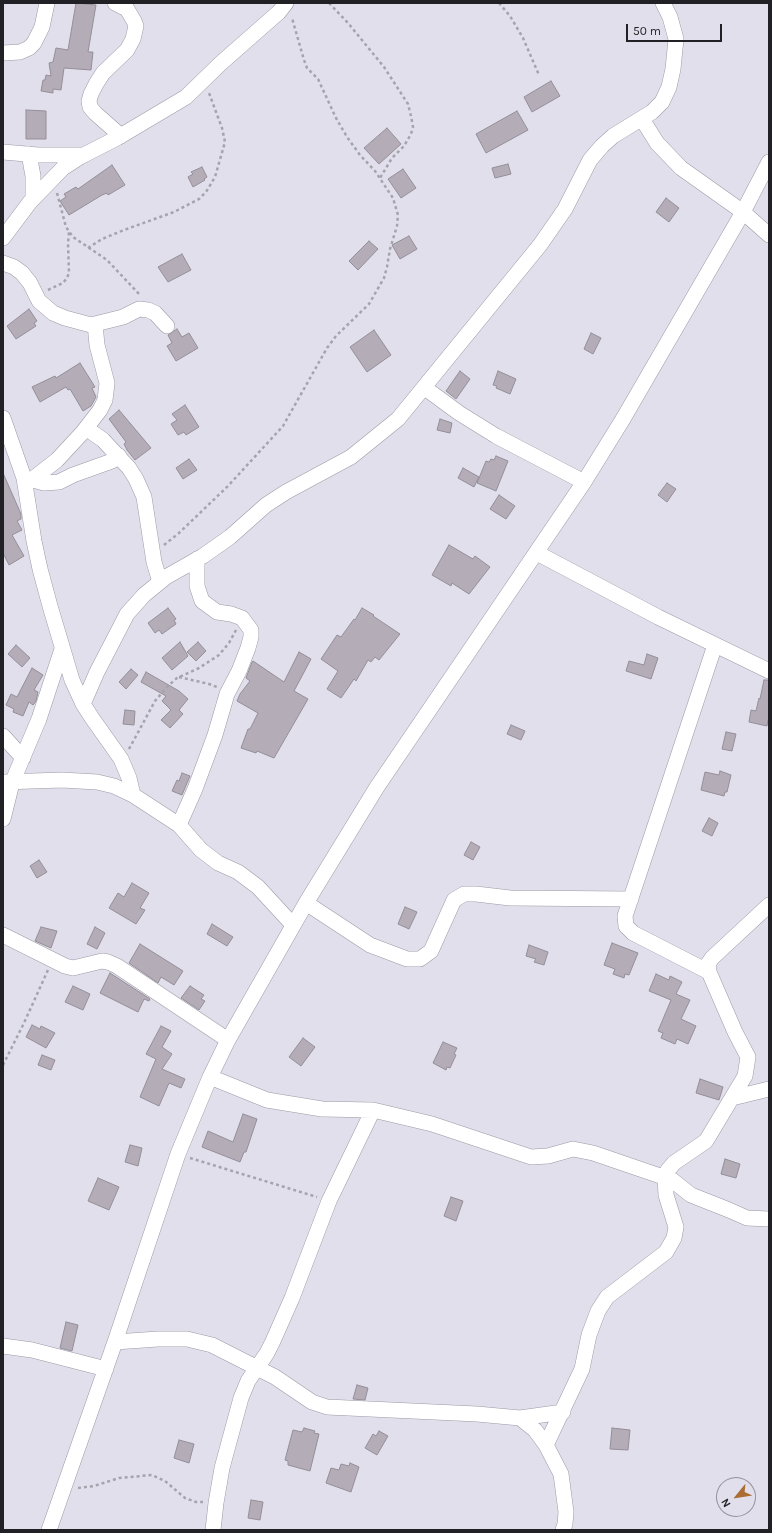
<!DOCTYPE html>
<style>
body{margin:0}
#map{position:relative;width:772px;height:1533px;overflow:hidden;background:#e0dfeb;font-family:Karla,sans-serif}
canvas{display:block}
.frame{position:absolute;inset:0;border:4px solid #212125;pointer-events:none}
.north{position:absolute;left:716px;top:1477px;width:40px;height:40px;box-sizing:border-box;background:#e0dfeb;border:1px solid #94939c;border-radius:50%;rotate:240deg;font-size:11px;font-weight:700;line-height:16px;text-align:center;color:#212125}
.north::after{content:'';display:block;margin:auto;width:14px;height:18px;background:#ac6d34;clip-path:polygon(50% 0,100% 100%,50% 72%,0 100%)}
.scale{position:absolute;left:626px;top:24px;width:96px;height:18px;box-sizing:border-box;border:2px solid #212125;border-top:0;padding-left:5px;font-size:12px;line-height:14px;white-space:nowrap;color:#212125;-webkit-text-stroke:3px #e0dfeb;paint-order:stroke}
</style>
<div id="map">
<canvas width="772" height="1533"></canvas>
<div class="frame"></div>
<div class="north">N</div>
<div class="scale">50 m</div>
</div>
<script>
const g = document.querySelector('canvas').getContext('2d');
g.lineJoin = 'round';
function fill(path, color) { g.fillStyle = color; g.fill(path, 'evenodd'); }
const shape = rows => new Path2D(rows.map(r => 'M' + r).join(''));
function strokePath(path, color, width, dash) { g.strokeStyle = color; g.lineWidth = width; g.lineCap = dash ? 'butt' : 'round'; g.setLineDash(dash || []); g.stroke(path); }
const building = shape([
 [76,3,96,5,88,52,93,52,91,70,64,68,61,90,53,89,53,93,41,91,43,80,45,80,46,75,51,76,49,63,53,62,56,48,68,50,76,3],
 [551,81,560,96,532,112,524,97,551,81],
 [26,110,46,111,46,139,26,139,26,110],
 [517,111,528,130,486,153,476,134,517,111],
 [387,128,401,144,379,164,364,148,387,128],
 [508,164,511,174,495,178,492,168,508,164],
 [112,165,125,185,108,195,107,193,102,195,69,215,60,201,66,197,64,194,76,187,78,189,112,165],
 [202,167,207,177,204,179,205,180,193,187,188,177,193,174,191,172,202,167],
 [403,169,416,188,401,198,388,179,403,169],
 [666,198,679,208,669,222,656,212,666,198],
 [409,236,417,249,400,259,392,245,409,236],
 [369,241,378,249,358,270,349,261,369,241],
 [182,254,191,270,168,282,158,267,182,254],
 [29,309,37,321,34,323,36,326,16,339,7,326,29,309],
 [177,329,182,337,189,333,198,348,176,361,167,346,172,343,168,335,177,329],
 [374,330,391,355,367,372,350,347,374,330],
 [591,333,601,338,593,354,584,349,591,333],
 [80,363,95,387,92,388,96,397,91,406,83,411,70,389,68,390,66,387,40,402,32,387,55,376,56,378,80,363],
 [460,371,470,379,456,399,446,391,460,371],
 [498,371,516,379,510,394,496,388,497,386,493,385,498,371],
 [185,405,199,427,186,435,184,432,178,435,171,424,177,420,172,414,185,405],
 [119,410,151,448,135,460,127,450,124,444,126,442,109,419,119,410],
 [440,419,452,423,450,433,437,430,440,419],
 [496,456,508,461,496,491,477,483,486,461,489,462,491,459,494,460,496,456],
 [189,459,197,470,183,479,176,468,189,459],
 [463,468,479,477,474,487,458,478,463,468],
 [3,473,21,514,21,519,17,521,22,530,12,535,24,556,9,565,3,553,3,473],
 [667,483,676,489,667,502,658,495,667,483],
 [499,495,515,506,506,519,490,509,499,495],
 [449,545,473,559,475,556,490,567,469,594,452,583,451,586,432,575,449,545],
 [168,608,176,619,174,620,176,624,162,634,159,630,155,633,148,623,168,608],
 [362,608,374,615,373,616,400,634,379,660,375,657,371,662,368,660,356,681,354,679,341,698,327,689,338,671,321,659,337,635,341,637,354,619,355,620,362,608],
 [180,642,188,656,172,670,162,658,180,642],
 [198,642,206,651,196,661,187,652,198,642],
 [16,645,30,658,22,667,8,654,16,645],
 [299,652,311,659,294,691,308,699,274,758,257,751,256,753,241,748,248,729,250,729,258,713,237,701,240,694,250,681,246,678,252,662,253,661,284,682,299,652],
 [647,654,658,658,651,679,626,671,629,661,644,665,647,654],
 [32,668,43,675,34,690,38,692,36,701,33,705,29,702,23,716,13,712,14,709,6,705,11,694,17,697,32,668],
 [131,669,138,675,126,689,119,682,131,669],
 [146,672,179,691,188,699,179,710,183,714,170,728,161,720,171,710,162,701,166,696,141,682,146,672],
 [764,680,769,680,769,720,768,720,767,726,749,722,751,710,756,711,759,698,760,699,764,680],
 [125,710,135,711,134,725,123,724,125,710],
 [511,725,525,731,521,740,507,734,511,725],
 [726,732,736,734,732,751,722,749,726,732],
 [720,771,731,775,727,792,725,792,724,796,701,790,705,772,719,775,720,771],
 [182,773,190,776,182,795,172,791,177,780,179,781,182,773],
 [709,818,718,823,712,836,702,831,709,818],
 [471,842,480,847,473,860,464,855,471,842],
 [39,860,47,872,37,878,30,866,39,860],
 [132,883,149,893,140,908,145,910,136,924,109,908,118,893,124,897,132,883],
 [405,907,417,912,409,929,398,924,405,907],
 [212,924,233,937,227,946,207,934,212,924],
 [41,927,57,931,51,948,35,941,41,927],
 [95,927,105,933,97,949,87,944,95,927],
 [612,943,638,953,629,975,625,974,624,978,613,974,615,969,604,965,612,943],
 [140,944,183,971,174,985,161,977,158,983,129,963,140,944],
 [529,945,548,952,544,965,534,962,536,959,526,956,529,945],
 [110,973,150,999,149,1001,144,999,138,1012,100,993,110,973],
 [656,974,669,980,670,976,682,982,676,994,690,1000,681,1019,696,1026,688,1044,677,1039,675,1044,661,1038,663,1033,658,1031,671,1000,649,991,656,974],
 [73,986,90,994,83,1010,65,1002,73,986],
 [190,986,204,995,201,999,205,1001,199,1010,181,998,190,986],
 [32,1025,40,1029,41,1026,55,1033,46,1048,26,1037,32,1025],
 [161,1026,171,1031,162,1047,172,1054,162,1069,185,1079,181,1088,169,1083,159,1106,140,1097,156,1059,146,1054,161,1026],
 [303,1038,315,1047,301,1066,289,1057,303,1038],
 [443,1042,457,1048,454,1054,456,1055,450,1068,447,1067,446,1070,433,1063,443,1042],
 [42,1055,55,1060,51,1070,38,1065,42,1055],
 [700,1079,723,1087,719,1100,696,1093,700,1079],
 [243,1114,257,1119,246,1152,244,1152,240,1162,202,1147,208,1131,233,1142,243,1114],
 [130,1145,142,1148,138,1166,125,1162,130,1145],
 [725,1159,740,1164,736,1178,721,1174,725,1159],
 [98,1178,119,1187,109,1210,88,1201,98,1178],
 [451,1197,463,1201,456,1221,444,1216,451,1197],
 [66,1322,78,1325,72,1351,60,1348,66,1322],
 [357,1385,368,1388,365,1400,353,1399,357,1385],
 [304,1428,315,1431,314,1433,319,1434,310,1471,288,1465,288,1461,285,1460,293,1430,302,1432,304,1428],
 [612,1428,630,1430,628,1450,610,1449,612,1428],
 [379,1431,388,1436,377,1455,365,1448,373,1434,376,1436,379,1431],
 [179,1440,194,1444,189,1463,174,1458,179,1440],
 [350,1463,359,1467,351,1492,326,1483,331,1468,339,1470,341,1464,349,1466,350,1463],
 [251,1500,263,1502,260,1520,248,1518,251,1500]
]);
const path = shape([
 [329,3,348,23,384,67,408,104,411,116,413,127,411,134,404,146,392,158,380,178],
 [499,3,510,16,523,38,539,75],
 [57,193,66,227,73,237,107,260,140,295],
 [88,248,102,239,124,230,174,212,199,199,206,192,215,177,225,142,222,128,209,93],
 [48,290,63,283,67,278,69,273,68,243,69,232],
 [164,545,179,533,228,486,283,426,327,348,336,336,369,304,384,278,387,267,390,249,397,226,398,215,393,198,375,171,360,155,347,137,336,118,318,79,307,68,304,60,292,18],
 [179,677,209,684,217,687],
 [129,749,155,701,168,686,177,678,199,668,219,655,229,643,236,630],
 [3,1065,24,1023,48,970],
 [190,1158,317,1197],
 [78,1488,94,1486,119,1478,152,1475,165,1481,185,1498,196,1502,203,1502]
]);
const minor = shape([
 [115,3,127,9,134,21,136,26,133,39,127,50,103,73,96,84,91,94,89,101,90,107,95,113,121,136],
 [3,53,20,52,29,48,34,43,42,27,47,3],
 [642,119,657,143,681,168,743,212,769,235],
 [3,152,38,155,84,155],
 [29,154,33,176,33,199],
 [3,238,30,202,63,168,80,157,117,138,186,97,221,63,279,12,286,3],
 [3,263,14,267,22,273,30,283,39,301,53,313,65,318,91,325,123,317,139,309,148,310,155,313,167,326],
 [425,388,459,413,496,436,584,482],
 [3,418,24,478,34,541,40,569,50,606,72,680,83,704,92,718,121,759,129,778,133,795],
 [86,428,103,440,129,468,136,479,144,497,154,562,160,582],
 [33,480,44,483,59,482,73,475,112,461,119,456],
 [25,485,57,460,83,432,100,410,105,400,107,383,97,345,95,324],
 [537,553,658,617,769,671],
 [83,704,97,672,127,614,144,595,166,577,203,556,230,537,266,505,286,492,351,457,398,419,540,245,565,209,590,160,602,146,613,136,652,112,662,102,669,87,673,69,676,39,670,17,663,3],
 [3,736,23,758],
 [3,782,62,780,97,782,114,786,133,795,179,825,201,850,218,863,238,872,258,887,293,925],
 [3,819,12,783,39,719,62,649],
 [179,825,195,789,215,735,227,694,239,671,248,648,251,637,251,630,242,618,231,614,217,612,202,601,197,586,197,559],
 [306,903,370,945,407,959,420,959,431,951,454,900,464,894,476,894,510,898,631,899],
 [3,935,65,966,73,968,102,961,108,962,117,966,228,1040],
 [709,972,633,933,626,926,625,916,715,645],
 [210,1077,267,1100,322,1109,373,1110,432,1124,531,1157,548,1156,573,1149,593,1153,672,1180,691,1195,729,1210,747,1218,769,1219],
 [732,1098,769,1089],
 [115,1342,158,1339,187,1339,212,1345,275,1377,312,1402,327,1407,477,1414,520,1418,535,1430,546,1445,561,1474,566,1512,565,1524,563,1530],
 [3,1346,32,1350,106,1369],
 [520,1418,563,1412],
 [546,1445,582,1369,589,1335,598,1311,607,1297,666,1252,674,1238,676,1227,666,1195,665,1178,668,1170,674,1163,706,1141,745,1076,748,1057,735,1032,709,972,708,964,712,958,769,905],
 [49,1530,115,1342,178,1154,210,1077,228,1040,306,903,377,787,584,482,623,419,743,212,769,162],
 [213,1530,216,1503,222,1468,241,1398,248,1381,267,1353,273,1341,292,1298,329,1201,373,1110]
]);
fill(building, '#b4adb7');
strokePath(building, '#948e98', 1);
strokePath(minor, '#9b9aa6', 16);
strokePath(path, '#a4a4ad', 2.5, [3, 3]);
strokePath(minor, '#fff', 15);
</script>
